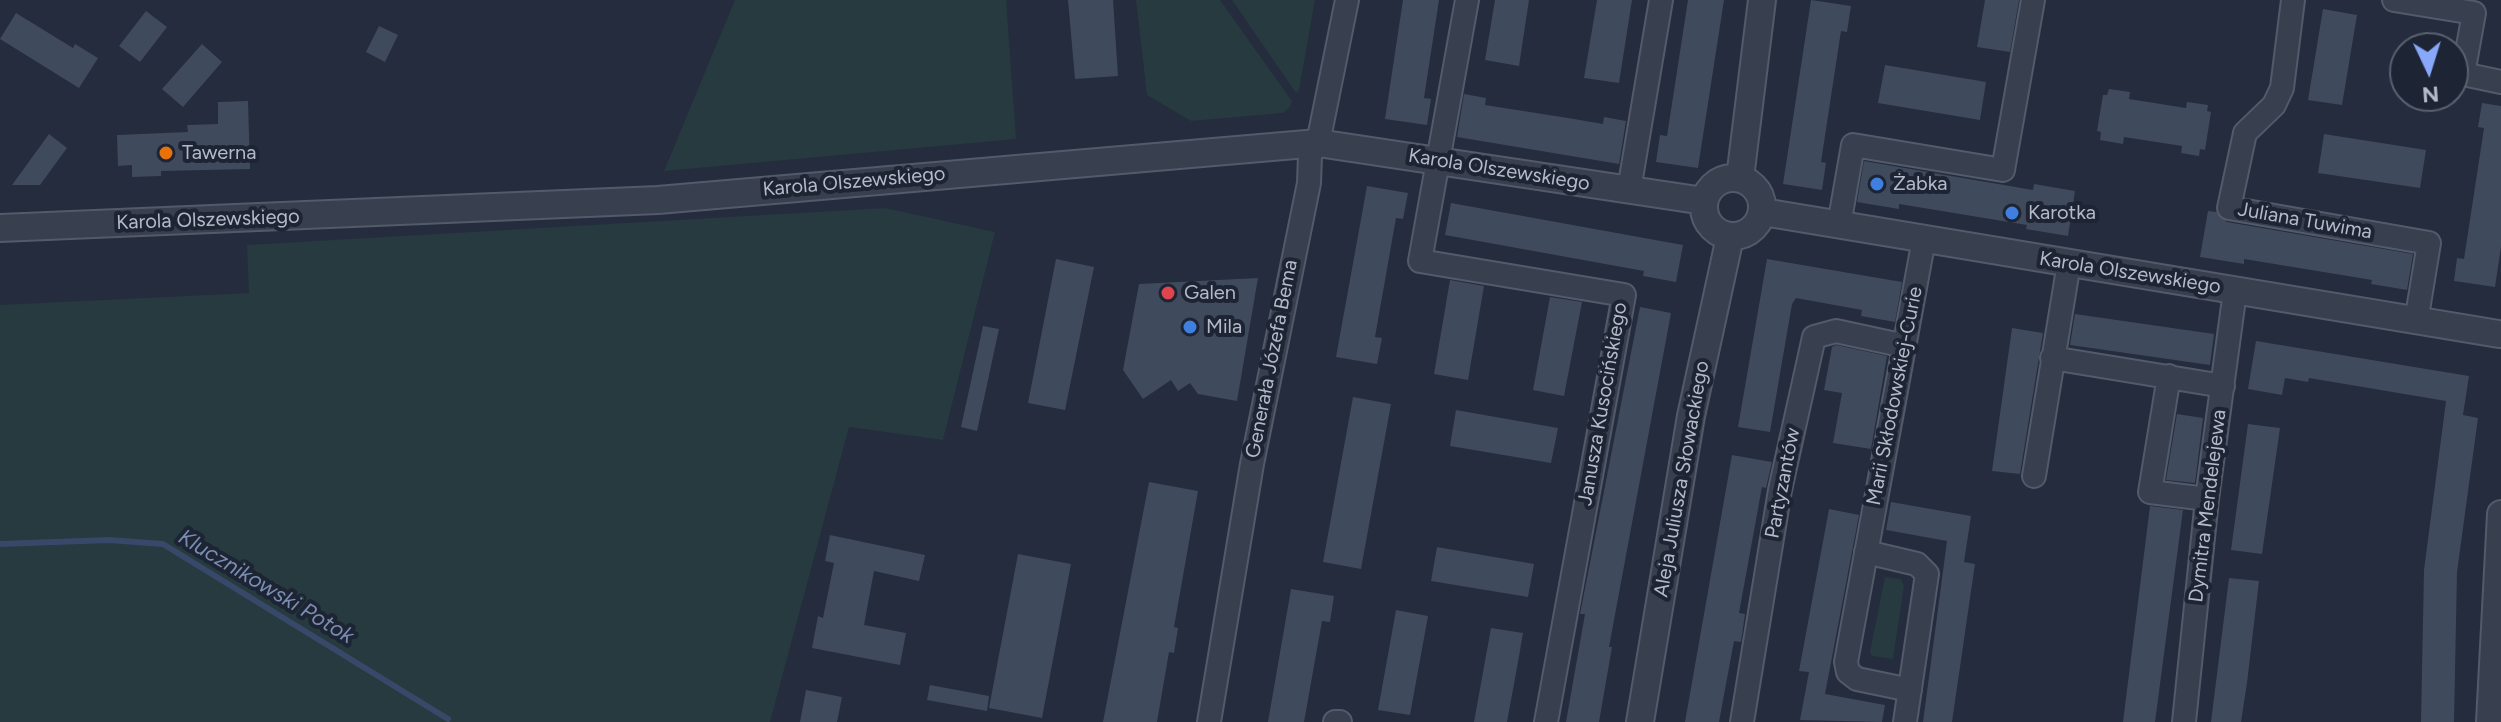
<!DOCTYPE html>
<meta charset="utf-8">
<style>
body{margin:0}
#map{position:relative;width:2501px;height:722px;overflow:hidden;background:#242c3e;font-family:Figtree,sans-serif}
canvas{display:block}
.north{position:absolute;left:2389px;top:32px;width:80px;height:80px;box-sizing:border-box;background:#1d2433;border:2px solid #59606f;border-radius:50%;rotate:176deg;font-size:22px;font-weight:700;line-height:32px;text-align:center;color:#b4bac9}
.north::after{content:'';display:block;margin:auto;width:28px;height:36px;background:#88a8f9;clip-path:polygon(50% 0,100% 100%,50% 72%,0 100%)}
</style>
<div id="map">
<canvas width="2501" height="722"></canvas>
<div class="north">N</div>
</div>
<script>
const g = document.querySelector('canvas').getContext('2d');
g.lineJoin = 'round';
function fill(path, color) { g.fillStyle = color; g.fill(path, 'evenodd'); }
const shape = rows => new Path2D(rows.map(r => 'M' + r).join(''));
function strokePath(path, color, width, dash) { g.strokeStyle = color; g.lineWidth = width; g.lineCap = dash ? 'butt' : 'round'; g.setLineDash(dash || []); g.stroke(path); }
function write(font, color, halo, rows, align = 'center') {
  g.font = font + ' Figtree,sans-serif'; g.lineWidth = 8; g.setLineDash([]); g.textBaseline = 'middle'; g.strokeStyle = halo; g.fillStyle = color; for (const [text, x, y, turn = 0] of rows) {
    g.save(); g.translate(x, y); g.rotate((+turn || 0) * Math.PI / 180); g.textAlign = isNaN(turn) ? turn : align; if (halo) g.strokeText(text, 0, 0); g.fillText(text, 0, 0); g.restore();
  }
}
const green = shape([
 [735,0,1006,0,1016,139,664,171],
 [1136,0,1220,0,1292,101,1290,107,1283,113,1191,121,1147,95],
 [1232,0,1315,0,1299,90,1296,93],
 [885,208,995,232,943,440,849,427,770,722,0,722,0,305,249,293,247,245],
 [1885,577,1901,579,1904,586,1893,659,1872,656,1870,652]
]);
const stream = shape([
 [0,544,109,540,163,544,448,719]
]);
const building = shape([
 [1068,0,1113,0,1118,76,1075,79],
 [1403,0,1439,0,1424,98,1431,99,1427,125,1385,119],
 [1495,0,1529,0,1519,66,1485,60],
 [1597,0,1632,0,1619,83,1584,78],
 [1688,0,1724,0,1698,168,1656,162,1660,135,1667,136],
 [1811,0,1851,6,1847,32,1841,31,1821,162,1826,163,1822,190,1783,184],
 [1985,0,2019,0,2010,52,1977,47],
 [2323,9,2357,15,2342,105,2308,100],
 [146,11,167,27,140,62,119,46],
 [16,13,73,48,75,44,98,58,79,88,0,39],
 [379,26,398,35,385,62,366,52],
 [202,44,222,62,183,107,162,89],
 [1885,65,1986,82,1980,120,1878,103],
 [2109,89,2130,92,2129,99,2186,108,2187,102,2208,105,2207,111,2211,112,2205,150,2200,149,2199,156,2181,153,2182,146,2124,137,2123,144,2100,140,2101,132,2097,131,2103,95,2107,95],
 [1464,94,1486,98,1485,105,1568,118,1603,124,1604,117,1626,121,1619,164,1457,137],
 [248,101,250,169,161,171,161,176,132,177,132,165,118,166,117,135,188,132,187,125,218,124,218,102],
 [2482,103,2501,106,2501,247,2495,287,2454,281,2457,258,2464,259,2484,128,2478,127],
 [49,134,67,148,40,185,12,185],
 [2324,134,2426,150,2420,188,2318,173],
 [1864,161,2033,190,2034,184,2075,191,2068,236,2026,229,2027,225,1899,204,1899,209,1857,202],
 [1367,186,1408,193,1403,219,1396,218,1375,337,1382,338,1377,364,1336,357],
 [1451,203,1683,245,1676,282,1643,276,1644,271,1445,235],
 [2208,211,2216,212,2227,222,2413,254,2407,290,2371,284,2372,280,2244,259,2244,264,2200,257],
 [1056,259,1094,267,1065,410,1028,403],
 [1767,259,1902,282,1895,322,1861,316,1862,310,1796,298,1792,304,1770,432,1738,427],
 [1258,278,1237,401,1198,394,1190,383,1178,391,1171,380,1143,399,1123,370,1139,284],
 [1450,280,1484,286,1468,380,1434,374],
 [1550,297,1582,302,1564,396,1533,390],
 [1640,307,1671,313,1609,647,1612,647,1599,722,1566,722,1585,614,1580,614],
 [2075,314,2214,334,2210,365,2070,345],
 [983,326,999,329,977,431,961,427],
 [2012,328,2043,333,2020,474,1992,471],
 [2256,341,2469,376,2463,415,2478,418,2457,572,2454,722,2421,722,2424,570,2446,401,2309,378,2308,382,2285,378,2282,395,2248,389],
 [1836,345,1887,356,1871,449,1833,443,1842,393,1824,390,1832,347],
 [1353,397,1391,404,1361,569,1323,562],
 [1456,410,1558,428,1551,463,1450,446],
 [2177,414,2203,418,2195,483,2166,480],
 [2248,424,2280,428,2262,554,2231,550],
 [1732,455,1772,462,1766,488,1762,487,1739,613,1745,614,1741,642,1734,641,1719,722,1685,722],
 [1149,482,1198,491,1174,627,1178,628,1174,653,1169,652,1157,722,1103,722],
 [1891,502,1971,516,1964,562,1975,564,1952,722,1923,722,1947,541,1886,530],
 [2150,506,2183,510,2155,722,2123,722],
 [1829,509,1859,515,1825,694,1885,705,1882,722,1800,720,1809,672,1799,671],
 [830,535,925,555,919,581,874,571,864,625,906,633,900,665,812,648,818,616,823,618,834,563,825,561],
 [1437,547,1534,564,1528,597,1431,581],
 [1018,554,1071,564,1042,718,989,708],
 [2229,578,2259,581,2247,683,2241,722,2211,722],
 [1291,589,1334,596,1330,622,1322,621,1304,722,1268,722],
 [1396,610,1428,616,1410,715,1378,710],
 [1491,628,1523,633,1518,662,1507,722,1474,722],
 [930,685,989,696,987,711,927,700],
 [806,690,842,697,837,722,800,722]
]);
const minor = shape([
 [1467,0,1420,261,1624,295,1546,722],
 [2293,0,2282,88,2274,105,2245,133,2229,208,2429,243,2416,322],
 [2394,0,2474,13,2463,74,2501,82],
 [1629,190,1661,0],
 [1839,225,1853,145,2003,170,2033,0],
 [2052,358,2223,386],
 [2169,376,2150,492,2207,499],
 [2034,476,2069,263],
 [1866,552,1917,564,1927,574,1905,722],
 [1910,690,1857,679,1848,672,1846,662,1924,239],
 [1209,722,1252,464,1309,183,1310,155,1318,143,1347,0],
 [1335,722,1340,722],
 [1742,722,1780,490,1814,337,1836,331,1905,346],
 [2184,722,2207,499,2235,291]
]);
const tertiary = shape([
 '1704 207a29 29 0 1 1 58 0a29 29 0 1 1-58 0Z',
 [1740,178,1762,0],
 [1763,212,2499,334],
 [0,228,658,200,1318,143,1704,201],
 [1640,722,1691,416,1730,237],
 [2490,722,2501,514]
]);
const markers = [
 [166,153,8,"#e8710a"],
 [1877,184,8,"#3f7fe0"],
 [2012,213,8,"#3f7fe0"],
 [1168,293,8,"#e0444e"],
 [1190,327,8,"#3f7fe0"]
];
const poiNames = [
 ["Tawerna",182,153],
 ["Żabka",1893,184],
 ["Karotka",2028,213],
 ["Galen",1184,293],
 ["Mila",1206,327]
];
const streetNames = [
 ["Karola Olszewskiego",1499,170,9],
 ["Karola Olszewskiego",854,182,-5],
 ["Karola Olszewskiego",208,220,-2],
 ["Juliana Tuwima",2305,221,10],
 ["Karola Olszewskiego",2130,273,9],
 ["Generała Józefa Bema",1272,359,-79],
 ["Marii Skłodowskiej-Curie",1895,396,-79],
 ["Janusza Kusocińskiego",1603,404,-80],
 ["Aleja Juliusza Słowackiego",1682,479,-80],
 ["Partyzantów",1783,483,-79],
 ["Dymitra Mendelejewa",2208,506,-83]
];
const waterNames = [
 ["Klucznikowski Potok",266,587,31]
];
fill(green, '#263a3f');
strokePath(stream, '#384868', 6);
fill(building, '#404a5d');
strokePath(minor, '#535a69', 26);
strokePath(tertiary, '#535a69', 30);
strokePath(minor, '#383f4e', 22);
strokePath(tertiary, '#383f4e', 26);
for (const [x, y, r, color] of markers) { const dot = new Path2D(); dot.arc(x, y, r, 0, 2 * Math.PI); g.fillStyle = color; g.fill(dot); strokePath(dot, '#1d2433', 3); }
write('20px', '#b4bac9', '#1d2433', poiNames, 'left');
write('20px', '#b4bac9', '#1d2433', streetNames);
write('italic 22px', '#7b8db2', '#1d2433', waterNames);
</script>
